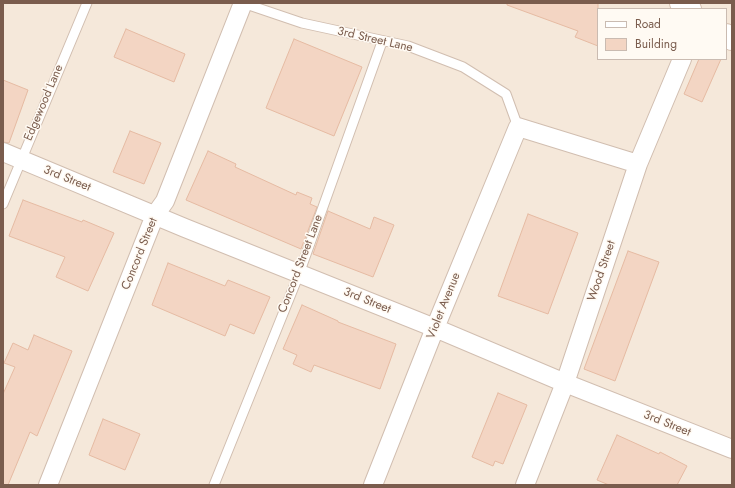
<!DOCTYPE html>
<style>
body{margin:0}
#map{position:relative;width:735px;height:488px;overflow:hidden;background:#fdf6ec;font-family:Jost,sans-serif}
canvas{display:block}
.frame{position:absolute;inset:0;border:4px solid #7a5c4d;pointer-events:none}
.legend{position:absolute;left:597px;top:8px;width:130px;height:52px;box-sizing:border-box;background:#fffaf3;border:1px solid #cabbb1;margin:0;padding:5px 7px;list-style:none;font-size:12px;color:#7a5c4d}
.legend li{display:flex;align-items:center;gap:8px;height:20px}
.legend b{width:20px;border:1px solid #cabbb1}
</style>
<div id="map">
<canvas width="735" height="488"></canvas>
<div class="frame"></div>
<ul class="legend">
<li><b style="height:5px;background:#fff"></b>Road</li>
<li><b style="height:11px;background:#f3d5c3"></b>Building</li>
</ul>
</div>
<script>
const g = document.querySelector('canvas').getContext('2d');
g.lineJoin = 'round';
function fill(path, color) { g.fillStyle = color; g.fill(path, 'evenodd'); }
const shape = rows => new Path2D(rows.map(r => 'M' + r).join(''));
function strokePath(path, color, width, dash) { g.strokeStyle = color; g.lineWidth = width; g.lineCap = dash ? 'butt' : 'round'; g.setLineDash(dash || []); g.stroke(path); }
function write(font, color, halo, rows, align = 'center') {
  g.font = font + ' Jost,sans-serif'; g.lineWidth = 3; g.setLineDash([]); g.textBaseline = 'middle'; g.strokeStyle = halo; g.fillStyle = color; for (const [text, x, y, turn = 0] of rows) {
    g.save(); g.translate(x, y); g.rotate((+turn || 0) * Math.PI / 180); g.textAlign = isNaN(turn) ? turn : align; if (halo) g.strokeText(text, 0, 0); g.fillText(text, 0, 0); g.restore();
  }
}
const residential = shape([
 [3,3,732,3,732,485,3,485],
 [598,9,726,9,726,59,598,59]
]);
const building = shape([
 [507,3,598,3,598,46,575,37,578,31,507,5,507,3],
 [126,29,185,54,174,82,114,57,126,29],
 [294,39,362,67,334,136,266,108,294,39],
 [699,59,721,59,702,102,684,94,699,59],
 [3,80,28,90,9,143,3,142,3,80],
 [130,131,161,143,144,184,113,172,130,131],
 [208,151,236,164,235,167,296,195,297,192,312,198,310,204,317,207,301,249,186,200,208,151],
 [23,200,82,222,83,220,114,233,88,291,56,277,65,257,9,236,23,200],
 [328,211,370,229,374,217,394,225,373,277,313,254,328,211],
 [528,214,578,233,548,314,498,296,528,214],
 [628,251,659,262,615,381,584,369,628,251],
 [168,263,225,286,228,280,270,297,254,334,230,324,225,336,152,305,168,263],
 [302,305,338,321,338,322,396,344,380,389,314,365,311,372,293,364,297,355,283,349,302,305],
 [34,335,72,351,37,436,30,432,8,485,3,485,3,394,15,367,4,363,13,343,28,350,34,335],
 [498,393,527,405,503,464,495,461,493,466,472,457,498,393],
 [103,419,140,434,125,470,89,455,103,419],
 [617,435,659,454,660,452,687,466,677,485,609,485,597,480,617,435]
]);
const lane = shape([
 [243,3,302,23,408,46,463,67,506,94,518,127],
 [3,204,87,3],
 [214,485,299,274,382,42]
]);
const street = shape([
 [3,152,185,228,435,328,565,383,732,449],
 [48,485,155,215,165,201,243,3],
 [373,485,435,328,518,127,638,164],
 [525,485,565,383,638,164,682,59]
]);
const secondary = shape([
 [681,3,690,9],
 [726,35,732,39]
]);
const streetNames = [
 ["3rd Street Lane",375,40,13],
 ["Edgewood Lane",44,103,-67],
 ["3rd Street",67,179,22],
 ["Concord Street",140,254,-68],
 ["Concord Street Lane",301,264,-69],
 ["Wood Street",602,271,-71],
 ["3rd Street",367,301,22],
 ["Violet Avenue",444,306,-68],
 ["3rd Street",667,424,22]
];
fill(residential, '#f5e8da');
fill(building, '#f3d5c3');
strokePath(building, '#e6bba3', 1);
strokePath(lane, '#d1beb0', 11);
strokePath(street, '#d1beb0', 20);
strokePath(secondary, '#d6c0b0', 24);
strokePath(lane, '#fff', 9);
strokePath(street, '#fff', 18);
strokePath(secondary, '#fff', 22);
write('12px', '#7a5c4d', '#fffaf3', streetNames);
</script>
